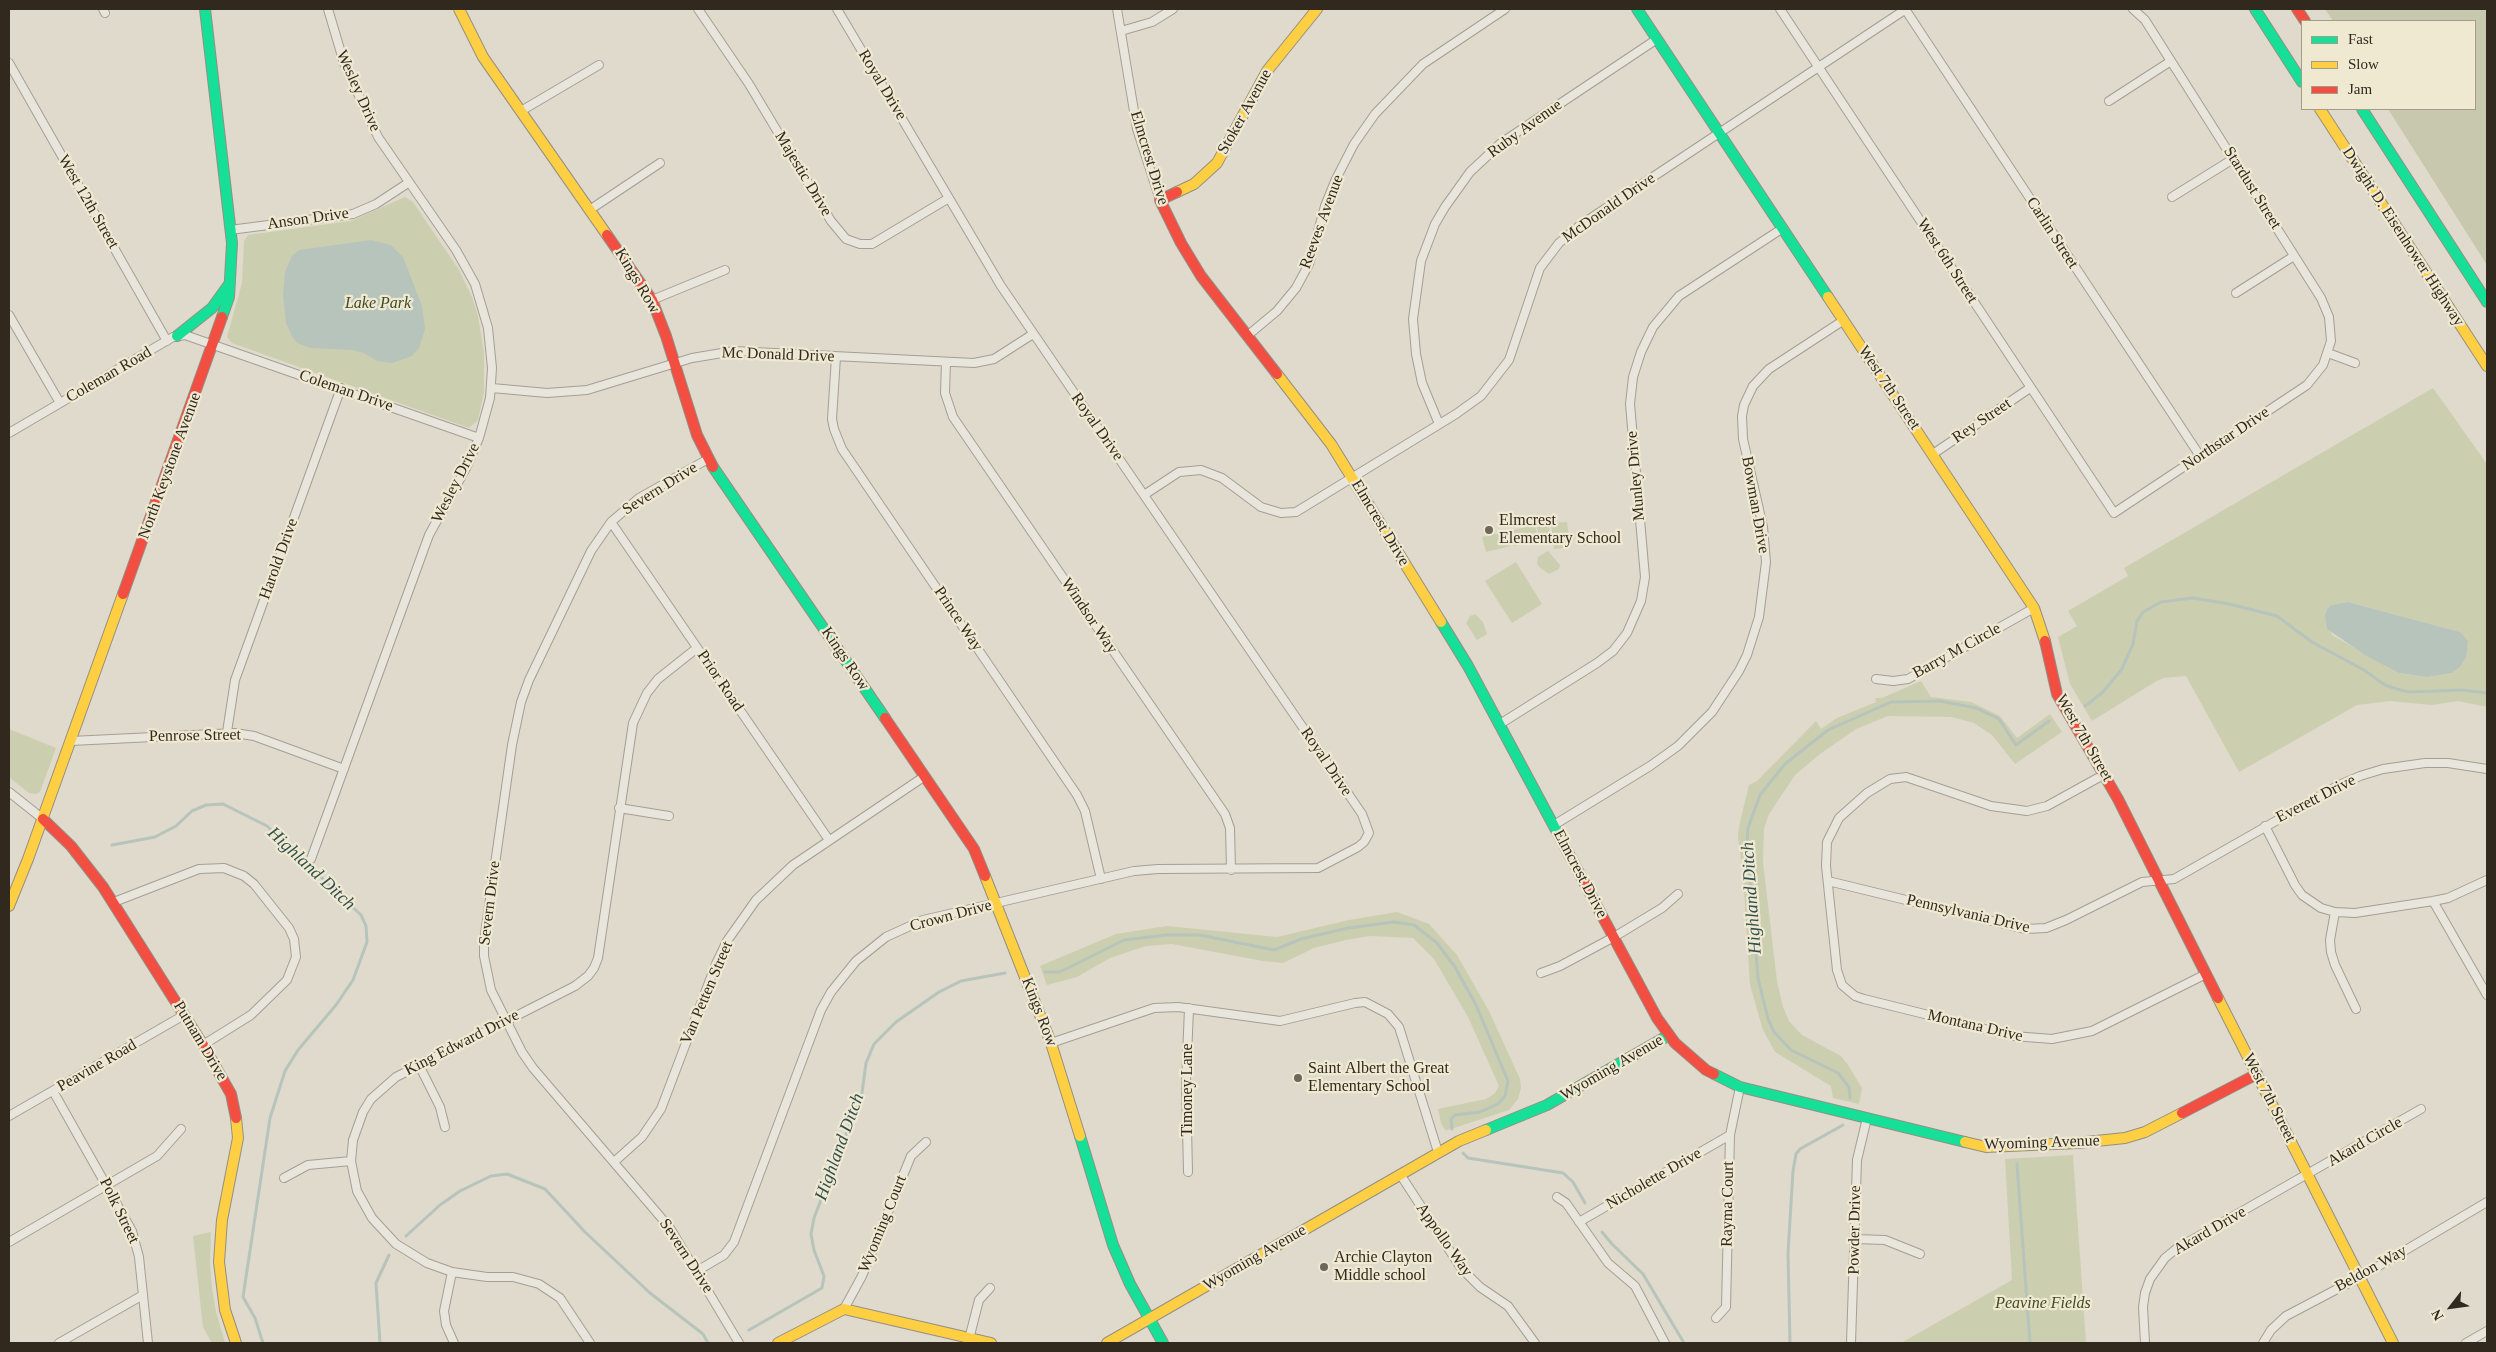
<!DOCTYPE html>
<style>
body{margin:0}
#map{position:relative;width:2496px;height:1352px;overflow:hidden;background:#dfdacb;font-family:Georgia,serif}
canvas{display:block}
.frame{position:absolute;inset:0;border:10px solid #31291e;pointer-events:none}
.legend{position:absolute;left:2301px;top:20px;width:175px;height:90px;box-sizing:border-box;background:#f0e9d2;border:1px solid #a49c8a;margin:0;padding:6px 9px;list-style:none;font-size:15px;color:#31291e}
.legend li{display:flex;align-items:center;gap:10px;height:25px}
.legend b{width:25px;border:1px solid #a49c8a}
.north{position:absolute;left:2426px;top:1282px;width:50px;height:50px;-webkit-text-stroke:4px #f0e9d2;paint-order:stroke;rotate:240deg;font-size:14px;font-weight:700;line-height:20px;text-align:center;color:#31291e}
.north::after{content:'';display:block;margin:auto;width:18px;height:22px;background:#31291e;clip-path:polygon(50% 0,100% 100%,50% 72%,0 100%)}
</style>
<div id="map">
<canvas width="2496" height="1352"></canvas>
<div class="frame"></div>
<ul class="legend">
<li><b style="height:6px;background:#16e098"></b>Fast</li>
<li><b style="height:6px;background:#ffcf43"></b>Slow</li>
<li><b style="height:6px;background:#f24e42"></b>Jam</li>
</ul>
<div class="north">N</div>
</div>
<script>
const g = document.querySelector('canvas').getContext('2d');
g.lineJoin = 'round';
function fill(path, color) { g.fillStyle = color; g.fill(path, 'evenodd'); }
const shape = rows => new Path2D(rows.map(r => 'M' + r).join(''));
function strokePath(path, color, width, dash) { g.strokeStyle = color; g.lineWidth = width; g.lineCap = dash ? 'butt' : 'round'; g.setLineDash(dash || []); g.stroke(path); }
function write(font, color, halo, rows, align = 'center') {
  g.font = font + ' Georgia,serif'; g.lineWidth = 4.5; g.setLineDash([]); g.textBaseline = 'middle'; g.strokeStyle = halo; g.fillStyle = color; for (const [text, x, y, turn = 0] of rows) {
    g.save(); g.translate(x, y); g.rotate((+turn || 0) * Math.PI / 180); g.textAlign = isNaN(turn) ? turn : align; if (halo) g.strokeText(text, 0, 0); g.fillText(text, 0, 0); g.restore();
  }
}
const green = shape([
 [405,197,413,202,459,270,472,297,478,316,484,353,484,392,478,420,469,428,232,343,227,337,242,283,244,241,248,235,351,221],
 [2433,388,2487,464,2487,707,2458,701,2431,705,2390,701,2357,705,2239,772,2186,676,2163,678,2155,682,2092,721,2070,684,2058,637,2077,626,2068,611,2128,576,2124,568],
 [2348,602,2460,632,2466,658,2460,667,2452,673,2427,677,2399,673,2332,635,2325,615,2327,609,2331,605],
 [1548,522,1551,537,1540,540,1536,525],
 [1567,522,1570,547,1554,549,1551,523],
 [1535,525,1538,540,1513,546,1509,531],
 [1508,531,1511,546,1486,552,1482,537],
 [1548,551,1560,565,1559,569,1549,574,1539,567,1537,563,1538,557],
 [1516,562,1542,604,1512,623,1485,581],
 [1475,614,1483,622,1487,634,1477,640,1466,623,1470,616],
 [1921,681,1931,697,1971,702,2000,716,2017,738,2050,714,2062,732,2015,764,1992,735,1974,723,1952,717,1888,716,1856,729,1820,754,1795,775,1769,814,1764,829,1763,862,1777,981,1783,1007,1789,1021,1802,1035,1841,1056,1848,1065,1862,1088,1859,1104,1833,1098,1831,1086,1775,1052,1763,1030,1750,985,1743,874,1738,838,1739,826,1749,785,1757,781,1816,721,1821,729,1837,718,1876,702,1875,698,1882,698],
 [9,729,56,748,40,792,36,794,29,793,9,777],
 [1397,912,1429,924,1457,955,1489,1011,1520,1079,1521,1088,1518,1099,1509,1110,1448,1130,1445,1130,1441,1123,1438,1109,1486,1099,1495,1093,1499,1086,1468,1017,1434,959,1413,938,1370,936,1346,940,1314,948,1283,963,1263,961,1172,944,1146,946,1110,958,1077,977,1047,985,1040,966,1116,934,1167,926,1277,937,1349,920],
 [2073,1155,2086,1343,1901,1343,2012,1280,2005,1159],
 [211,1232,210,1265,212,1288,216,1312,225,1343,212,1343,203,1327,193,1236]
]);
const cemetery = shape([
 [2325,9,2487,9,2487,265,2388,109,2475,109,2475,21,2333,21]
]);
const water = shape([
 [371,240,391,245,403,257,422,306,425,329,419,348,412,356,392,363,377,361,364,353,352,350,311,348,297,343,292,336,286,323,283,295,285,272,292,256,299,250],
 [2348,602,2460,632,2468,641,2466,658,2460,667,2452,673,2427,677,2399,673,2365,655,2327,629,2325,615,2327,609,2331,605]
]);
const stream = shape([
 [2085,706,2102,693,2122,669,2133,644,2137,621,2143,612,2161,602,2193,598,2229,604,2277,616,2312,642,2364,670,2385,685,2397,689,2409,692,2462,690,2487,693],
 [112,845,155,837,176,826,192,811,206,805,223,804,267,826,361,915,366,926,367,942,353,980,336,1005,298,1050,285,1071,270,1118,243,1297,255,1318,263,1343],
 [1045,972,1059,972,1070,967,1124,940,1166,935,1200,935,1274,950,1301,939,1348,928,1394,922,1414,925,1437,943,1455,967,1476,1005,1508,1081,1505,1096,1498,1104,1480,1112,1455,1115,1451,1119,1452,1129],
 [1850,1098,1849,1087,1838,1073,1791,1050,1774,1032,1768,1019,1758,978,1747,843,1748,828,1760,795,1785,764,1828,730,1891,702,1940,701,1976,708,1999,719,2016,745,2049,721],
 [1463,1153,1468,1158,1563,1173,1573,1182,1585,1203],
 [2017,1164,2030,1343],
 [1602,1232,1612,1244,1643,1274,1684,1343],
 [406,1236,440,1205,460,1191,491,1176,507,1174,545,1189,585,1232,650,1293,703,1334,708,1343],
 [749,1330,822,1288,824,1276,814,1250,811,1234,814,1218,862,1093,866,1063,874,1044,896,1022,939,992,961,981,1005,973],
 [380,1343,376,1283,389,1255],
 [1790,1343,1788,1253,1793,1171,1796,1154,1800,1149,1843,1125]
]);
const street = shape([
 [103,9,105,13],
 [698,9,749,84,831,221,846,239,860,244,872,244,949,198],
 [1117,9,1137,129,1160,200],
 [1780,9,2114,513,2307,385,2323,365,2331,341,2329,317,2321,298,2145,20,2133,9],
 [1905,9,2200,456],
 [1121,31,1152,22,1173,9],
 [9,63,167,341],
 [2109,101,2171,61],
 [521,111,599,65],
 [2172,197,2233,159],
 [591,209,660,163],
 [230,230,353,214,376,204,408,183],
 [2236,293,2294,256],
 [652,300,725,270],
 [9,315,60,403],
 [1247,336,1277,311,1296,288,1309,264,1325,206,1336,179,1354,144,1375,114,1423,64,1505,9],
 [2328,353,2355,363],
 [836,357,832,419,834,429,842,449,1077,795,1085,811,1101,879],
 [946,362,945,393,953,417,1225,814,1230,828,1231,870],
 [492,388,547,393,587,390,692,358,734,351,974,363,994,359,1033,334],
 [1439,424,1422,383,1416,354,1413,319,1421,261,1435,224,1445,207,1470,172,1501,143,1657,39],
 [9,433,173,337,185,335,479,438],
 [1933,454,2030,388],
 [708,459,639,498,611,522,591,551,529,680,521,702,512,745,484,941,484,956,491,990,522,1052,533,1068,670,1228,739,1343],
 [1144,495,1179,472,1201,470,1222,478,1261,507,1281,513,1296,512,1456,414,1481,396,1509,360,1540,268,1559,243,1579,226,1906,9],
 [611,522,829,840],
 [1876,679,1893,681,1908,679,2034,608],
 [1500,724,1597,663,1613,651,1627,633,1641,601,1645,577,1630,404,1633,377,1641,352,1653,327,1679,296,1783,228],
 [227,732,235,680,341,388],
 [71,741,235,733,254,736,344,769],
 [2105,774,2047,806,2027,811,1991,806,1906,777,1890,779,1867,793,1839,818,1827,842,1826,866,1837,970,1842,985,1855,996,1864,999,2013,1036,2052,1039,2092,1031,2206,974],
 [9,792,43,819],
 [619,808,669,816],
 [1554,825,1650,766,1678,746,1712,712,1739,671,1747,655,1759,617,1766,562,1763,527,1743,439,1742,416,1744,405,1753,386,1769,369,1844,320],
 [2265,826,2295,885,2302,895,2321,908,2335,912,2355,913,2433,901,2448,898,2487,880],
 [311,859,429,535,466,468,479,438,490,398,492,368,488,328,475,284,456,250,378,137,344,63,328,9],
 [1828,881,2025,929,2046,928,2066,920,2142,882,2174,879,2339,785,2360,776,2383,769,2425,763,2448,763,2487,769],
 [2433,901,2487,995],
 [114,902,199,869,224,868,244,876,254,884,289,928,294,939,296,957,287,980,251,1015,203,1045],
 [2335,912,2330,940,2331,952,2335,965,2356,1009],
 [1541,973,1560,966,1614,937,1662,908,1678,894],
 [1051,1043,1154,1008,1178,1007,1280,1021,1355,1003,1365,1002,1388,1014,1399,1027,1438,1152],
 [419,1065,440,1107,445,1127],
 [53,1091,132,1231,139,1257,148,1343],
 [9,1116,184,1015],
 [614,1162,642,1137,661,1109,716,964,727,941,756,900,793,865,925,776],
 [1188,1172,1186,1082,1189,1008],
 [1400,1174,1461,1268,1480,1287,1508,1306,1535,1343],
 [284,1178,308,1165,351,1161],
 [1557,1197,1566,1203,1608,1263,1635,1286,1665,1343],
 [1579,1222,1730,1135],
 [1855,1239,1885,1240,1920,1254],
 [9,1242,157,1156,181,1129],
 [697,1271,724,1255,734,1242,821,1010,831,992,856,961,886,937,923,920,1134,871,1158,869,1318,868,1358,847,1364,842,1369,833,1362,814,1001,286,837,9],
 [452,1272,444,1311,446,1325,454,1343],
 [844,1309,862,1276,911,1156,926,1142],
 [1716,1318,1726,1307,1730,1135,1740,1087],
 [59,1343,143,1295],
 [590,1343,560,1298,539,1284,513,1277,487,1277,452,1272,427,1263,396,1244,372,1218,357,1191,351,1161,353,1140,363,1112,371,1099,396,1077,575,986,588,976,594,968,598,958,633,723,647,693,658,679,697,648],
 [968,1343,979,1300,990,1288],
 [1851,1343,1857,1160,1867,1118],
 [2145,1343,2143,1307,2145,1293,2150,1279,2165,1258,2176,1249,2421,1109],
 [2263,1343,2271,1330,2286,1316,2360,1277,2487,1202],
 [2466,1343,2487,1331]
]);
const fast = shape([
 [205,9,232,243,229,297,222,317],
 [1637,9,1828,297],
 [2255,9,2302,82],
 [2362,109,2487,302],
 [177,336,212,308,230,283],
 [713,467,885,718],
 [1441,622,1468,666,1571,858],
 [1714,1074,1740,1087,1965,1142],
 [1486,1130,1547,1105,1669,1035],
 [1080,1136,1113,1245,1130,1284,1163,1343]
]);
const slow = shape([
 [459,9,483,57,607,235],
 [2320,109,2487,366],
 [1177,192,1194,184,1217,163,1267,71,1317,9],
 [1828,297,2034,608,2045,641],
 [1277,374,1331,444,1441,622],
 [985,876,1051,1043,1080,1136],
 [9,906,28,859,123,594],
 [2218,998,2393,1343],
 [1965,1142,1986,1147,2077,1143,2125,1138,2145,1132,2182,1113],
 [236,1343,225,1310,219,1262,222,1220,238,1138,236,1118],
 [778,1343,844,1309,991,1343],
 [1107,1343,1459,1141,1486,1130]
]);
const jam = shape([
 [2297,9,2305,21],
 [1177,192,1160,200,1181,243,1201,276,1277,374],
 [607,235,652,300,666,336,697,435,713,467],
 [123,594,222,317],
 [2045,641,2057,694,2118,799,2218,998],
 [885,718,974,849,985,876],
 [43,819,71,846,103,887,203,1045,231,1094,236,1118],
 [1571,858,1657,1018,1675,1043,1706,1070,1714,1074],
 [2182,1113,2257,1074]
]);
const markers = [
 [1489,530,5,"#6e675b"],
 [1298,1078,5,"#6e675b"],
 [1324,1267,5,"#6e675b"]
];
const streetNames = [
 ["Royal Drive",882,85,59],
 ["Wesley Drive",358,91,66],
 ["Stoker Avenue",1245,112,-61],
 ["Ruby Avenue",1525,129,-36],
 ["Elmcrest Drive",1149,158,73],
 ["Majestic Drive",803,174,59],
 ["Stardust Street",2252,188,58],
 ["West 12th Street",88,202,60],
 ["McDonald Drive",1609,208,-35],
 ["Anson Drive",308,219,-8],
 ["Reeves Avenue",1322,222,-70],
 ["Carlin Street",2052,233,57],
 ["Dwight D. Eisenhower Highway",2403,237,57],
 ["West 6th Street",1947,261,57],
 ["Kings Row",637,281,59],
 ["Mc Donald Drive",778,355,2],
 ["Coleman Road",109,375,-30],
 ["West 7th Street",1889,388,56],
 ["Coleman Drive",346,391,19],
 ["Rey Street",1982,421,-34],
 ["Royal Drive",1097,427,55],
 ["Northstar Drive",2226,439,-34],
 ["North Keystone Avenue",170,466,-70],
 ["Munley Drive",1636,476,-95],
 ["Wesley Drive",456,483,-63],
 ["Severn Drive",660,489,-32],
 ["Bowman Drive",1755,505,80],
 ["Elmcrest Drive",1380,523,59],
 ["Harold Drive",279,559,-70],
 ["Windsor Way",1089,616,56],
 ["Prince Way",958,619,56],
 ["Barry M Circle",1957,651,-29],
 ["Kings Row",845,659,56],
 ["Prior Road",720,681,56],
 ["Penrose Street",195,736,-1],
 ["West 7th Street",2084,738,60],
 ["Royal Drive",1326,762,56],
 ["Everett Drive",2316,799,-27],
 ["Elmcrest Drive",1580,874,62],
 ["Severn Drive",490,903,-83],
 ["Pennsylvania Drive",1968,914,13],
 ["Crown Drive",951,916,-15],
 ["Van Petten Street",707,993,-67],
 ["Kings Row",1039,1012,69],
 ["Montana Drive",1975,1026,13],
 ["Putnam Drive",200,1041,59],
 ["King Edward Drive",462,1043,-27],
 ["Peavine Road",97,1066,-30],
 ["Wyoming Avenue",1612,1068,-30],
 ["Timoney Lane",1188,1090,-90],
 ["West 7th Street",2269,1098,63],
 ["Akard Circle",2365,1142,-30],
 ["Wyoming Avenue",2042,1143,-2],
 ["Nicholette Drive",1654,1179,-30],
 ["Rayma Court",1728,1204,-89],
 ["Polk Street",119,1211,64],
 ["Wyoming Court",883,1224,-68],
 ["Powder Drive",1855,1230,-89],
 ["Akard Drive",2210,1231,-30],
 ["Appollo Way",1444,1240,55],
 ["Severn Drive",686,1256,57],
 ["Wyoming Avenue",1255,1258,-30],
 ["Beldon Way",2371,1269,-29]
];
const parkNames = [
 ["Lake Park",378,304],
 ["Peavine Fields",2043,1304]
];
const poiNames = [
 ["Elmcrest",1499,521],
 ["Elementary School",1499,539],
 ["Saint Albert the Great",1308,1069],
 ["Elementary School",1308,1087],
 ["Archie Clayton",1334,1258],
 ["Middle school",1334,1276]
];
const waterNames = [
 ["Highland Ditch",311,869,43],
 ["Highland Ditch",1752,898,-94],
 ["Highland Ditch",840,1147,-70]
];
fill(green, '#ccceb0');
fill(cemetery, '#c7c8ae');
fill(water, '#b6c4bc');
strokePath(stream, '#b6c4bc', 3);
strokePath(street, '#a49f94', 10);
strokePath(fast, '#948f84', 12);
strokePath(slow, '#948f84', 12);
strokePath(jam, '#948f84', 12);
strokePath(street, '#e8e5dc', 8);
strokePath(fast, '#16e098', 10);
strokePath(slow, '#ffcf43', 10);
strokePath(jam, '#f24e42', 10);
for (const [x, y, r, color] of markers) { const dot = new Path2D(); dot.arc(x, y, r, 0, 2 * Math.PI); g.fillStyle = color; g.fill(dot); strokePath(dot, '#f0e9d2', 2); }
write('16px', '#31291e', '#f0e9d2', streetNames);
write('italic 16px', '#404b28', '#f0e9d2', parkNames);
write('16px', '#31291e', '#f0e9d2', poiNames, 'left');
write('italic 18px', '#304f4f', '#f0e9d2', waterNames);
</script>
